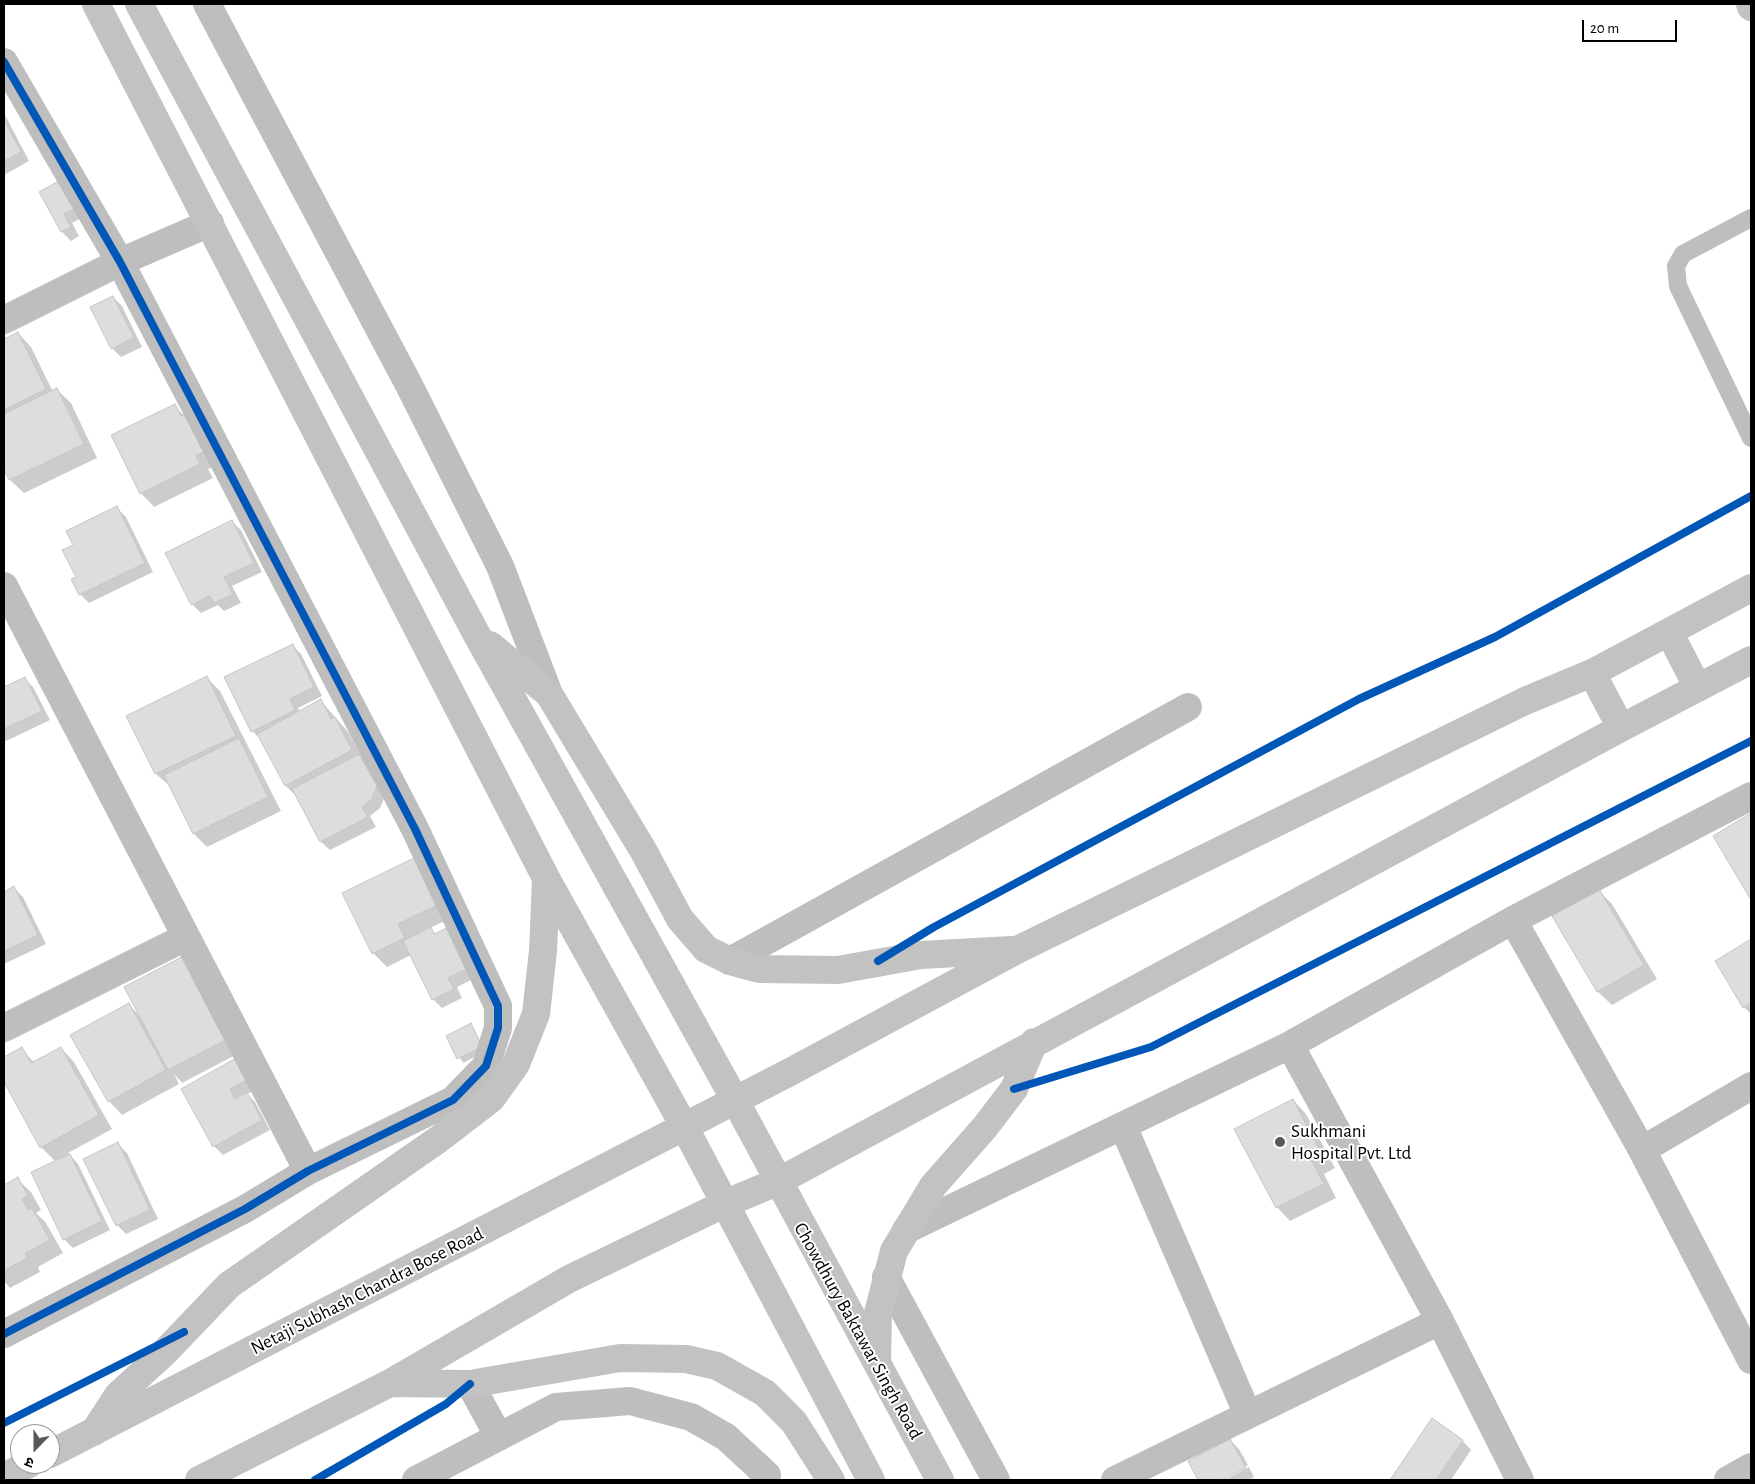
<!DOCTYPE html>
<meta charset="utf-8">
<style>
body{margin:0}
#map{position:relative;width:1755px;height:1484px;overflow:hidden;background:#fff;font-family:"Alegreya Sans","Noto Sans Devanagari",sans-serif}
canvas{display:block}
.frame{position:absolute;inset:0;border:5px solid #000;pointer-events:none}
.north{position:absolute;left:10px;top:1424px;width:50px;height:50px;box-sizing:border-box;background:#fff;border:1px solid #999;border-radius:50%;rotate:202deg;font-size:14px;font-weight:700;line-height:20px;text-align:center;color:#000}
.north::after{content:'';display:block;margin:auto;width:18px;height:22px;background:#595959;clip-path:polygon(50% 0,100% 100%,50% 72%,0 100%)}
.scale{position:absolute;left:1582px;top:20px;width:95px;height:22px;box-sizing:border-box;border:2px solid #000;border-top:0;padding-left:6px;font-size:15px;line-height:18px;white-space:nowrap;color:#000;-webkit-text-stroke:4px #fff;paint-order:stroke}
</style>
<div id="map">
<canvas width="1755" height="1484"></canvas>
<div class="frame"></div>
<div class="north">उ</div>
<div class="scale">20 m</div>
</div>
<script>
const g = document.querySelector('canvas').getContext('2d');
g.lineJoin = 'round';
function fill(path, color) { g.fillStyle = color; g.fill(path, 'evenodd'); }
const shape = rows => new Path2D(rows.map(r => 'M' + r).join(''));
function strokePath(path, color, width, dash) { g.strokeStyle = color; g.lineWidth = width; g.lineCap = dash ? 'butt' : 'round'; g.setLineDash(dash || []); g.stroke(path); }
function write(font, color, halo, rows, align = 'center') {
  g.font = font + ' "Alegreya Sans",sans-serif'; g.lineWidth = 4; g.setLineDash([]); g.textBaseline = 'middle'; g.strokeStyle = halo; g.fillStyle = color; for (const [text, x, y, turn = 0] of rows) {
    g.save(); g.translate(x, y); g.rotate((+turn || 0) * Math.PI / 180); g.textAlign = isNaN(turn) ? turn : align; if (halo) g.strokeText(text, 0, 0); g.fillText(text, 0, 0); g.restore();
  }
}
const shadow = shape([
 [4,113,29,161,4,175],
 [40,192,89,214,72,223,79,236,71,241,62,232],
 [113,297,122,306,142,347,121,357,112,348,92,308],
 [18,333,31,347,53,392,57,390,71,403,97,458,24,493,10,480,4,466,4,340],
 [174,405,226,461,208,469,213,478,154,507,141,493],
 [117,508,126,517,153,572,89,603,80,594,75,546],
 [232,522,241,530,262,572,232,586,241,603,224,611,218,605,201,613,192,604],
 [292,645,301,654,322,696,298,708,300,712,321,701,348,732,385,796,380,808,370,816,376,827,330,850,321,842,297,797,286,786,262,740,252,731],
 [24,678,33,687,50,720,4,742,4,683,6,687],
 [207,678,220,691,281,811,207,847,194,834,171,787,156,774,127,716],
 [1751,815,1751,897,1714,836],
 [419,857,455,916,430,928,475,978,457,987,462,998,442,1008,433,999,411,955,387,967,373,953],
 [14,888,23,897,46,944,4,964,4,893],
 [1598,890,1612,904,1657,979,1612,1005,1598,992,1553,917],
 [1751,941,1751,1014,1744,1007,1717,962],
 [191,954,247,1049,182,1083,174,1074,179,1084,122,1115,109,1101,128,1004,140,1016],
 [471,1025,486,1051,463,1063,448,1037],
 [61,1048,74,1062,112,1129,68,1153,78,1164,110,1230,73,1248,64,1239,56,1162,41,1147,4,1080,4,1059,21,1049,35,1063],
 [240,1058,260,1087,247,1094,255,1102,270,1130,223,1155,214,1146,182,1089],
 [1293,1100,1306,1114,1335,1168,1324,1174,1336,1198,1290,1221,1277,1207],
 [118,1144,127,1153,158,1219,126,1234,117,1225],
 [17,1179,31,1192,41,1210,36,1213,46,1223,63,1253,38,1267,40,1272,10,1288,4,1281,4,1186],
 [1432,1420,1463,1441,1471,1450,1451,1480,1391,1480],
 [1230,1440,1239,1449,1248,1465,1220,1480,1199,1480,1189,1462],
 [1249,1467,1254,1477,1248,1480,1225,1480]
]);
const building = shape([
 [4,119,21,152,4,161,4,119],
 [66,177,81,205,64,214,71,227,61,232,39,192,66,177],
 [113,296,134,338,111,349,90,307,113,296],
 [18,332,46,389,4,410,4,339,18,332],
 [57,388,84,444,9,480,4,469,4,414,57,388],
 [175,404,181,416,194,410,213,447,196,456,200,464,140,494,111,435,175,404],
 [117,506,145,563,79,595,71,579,76,577,62,550,73,545,66,531,117,506],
 [232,520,254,563,224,577,233,594,214,603,210,596,191,605,165,553,232,520],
 [293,644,314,687,290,699,295,710,251,732,224,677,293,644],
 [207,676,236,736,155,774,126,716,207,676],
 [25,677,42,711,4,729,4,687,25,677],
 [321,699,331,719,335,717,352,750,285,786,257,734,321,699],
 [239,738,268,797,193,834,164,775,239,738],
 [359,754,377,786,372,799,362,807,368,817,320,842,292,789,359,754],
 [1751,813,1751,900,1713,836,1751,813],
 [420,855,443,902,398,924,405,938,372,954,342,893,420,855],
 [14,886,38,935,4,951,4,892,14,886],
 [1599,889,1644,965,1597,992,1552,916,1599,889],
 [451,926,467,969,448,978,454,989,432,1000,403,941,431,927,434,934,451,926],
 [1751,939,1751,1003,1743,1008,1715,961,1751,939],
 [191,952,235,1035,168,1070,124,987,191,952],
 [129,1003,166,1070,108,1102,70,1035,129,1003],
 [471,1023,482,1047,457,1059,446,1036,471,1023],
 [22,1047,31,1063,61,1047,99,1115,40,1148,4,1082,4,1057,22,1047],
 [240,1056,252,1077,230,1089,235,1099,247,1092,262,1120,213,1147,181,1089,240,1056],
 [1293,1099,1322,1155,1311,1160,1324,1184,1276,1208,1234,1129,1293,1099],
 [118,1142,150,1210,116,1226,83,1159,118,1142],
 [70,1154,102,1221,63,1240,31,1172,70,1154],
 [18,1177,28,1196,22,1199,28,1210,32,1208,50,1240,25,1253,27,1258,4,1271,4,1185,18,1177],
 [1432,1418,1463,1440,1436,1480,1390,1480,1432,1418],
 [1230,1439,1246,1468,1222,1480,1198,1480,1188,1461,1230,1439]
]);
const lane = shape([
 [1751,218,1683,254,1676,266,1678,286,1751,438]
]);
const street = shape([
 [207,4,409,385,500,566,549,694],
 [4,62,120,262,415,829,498,1006,498,1028,486,1066,453,1100,308,1171,245,1209,4,1334],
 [4,320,120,262,210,223],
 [4,586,308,1171],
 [1513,920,1642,1150,1751,1360],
 [730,961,1188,707],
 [4,1028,186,937],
 [1290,1045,1440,1321,1520,1480],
 [1123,1126,1248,1415],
 [1642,1150,1751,1086],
 [906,1230,1290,1045,1513,920,1751,796],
 [886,1277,996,1480],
 [470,1384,499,1437],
 [416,1480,556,1407,630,1401,691,1417,726,1437,767,1475],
 [1115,1480,1440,1321],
 [1728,1480,1751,1467]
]);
const secondary = shape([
 [96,4,546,878,684,1126,871,1480],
 [139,4,477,635,735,1100,940,1480],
 [1750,4,1751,7],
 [1669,632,1698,688],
 [490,645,549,694,643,850,680,919,706,949,730,961,759,969,838,970,921,955,1011,950],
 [1592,673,1621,728],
 [877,1363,878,1313,894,1251,933,1186,985,1127,1014,1089,1034,1042],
 [392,1383,470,1384,620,1358,686,1359,717,1366,765,1393,794,1422,831,1480],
 [94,1432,118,1395,163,1354,229,1285,439,1139,491,1099,516,1064,536,1014,543,951,546,879],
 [50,1454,790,1072,1017,950,1525,701,1592,673,1751,588],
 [4,1477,29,1464],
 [199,1480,390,1383,569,1279,724,1204,777,1182,1621,728,1751,660]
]);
const cycleway = shape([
 [4,62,120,262,415,829,498,1006,498,1028,486,1066,453,1100,308,1171,245,1209,4,1334],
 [878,961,934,927,1359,699,1495,637,1751,496],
 [1014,1089,1151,1047,1751,741],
 [4,1423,184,1332],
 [315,1480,446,1404,470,1384]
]);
const markers = [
 [1280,1142,6,"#595959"]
];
const poiNames = [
 ["Sukhmani",1291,1131],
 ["Hospital Pvt. Ltd",1291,1153]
];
const streetNames = [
 ["Netaji Subhash Chandra Bose Road",367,1291,-27],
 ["Chowdhury Baktawar Singh Road",858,1331,61]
];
fill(shadow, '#0003');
fill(building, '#ddd');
strokePath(building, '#c5c5c5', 1);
strokePath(lane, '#bebebe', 18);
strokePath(street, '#bebebe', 28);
strokePath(secondary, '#c2c2c2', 28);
strokePath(cycleway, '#0057b8', 8);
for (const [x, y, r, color] of markers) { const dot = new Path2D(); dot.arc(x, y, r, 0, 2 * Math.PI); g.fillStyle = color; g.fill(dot); strokePath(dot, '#fff', 2); }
write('19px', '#000', '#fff', poiNames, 'left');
write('19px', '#000', '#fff', streetNames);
</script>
